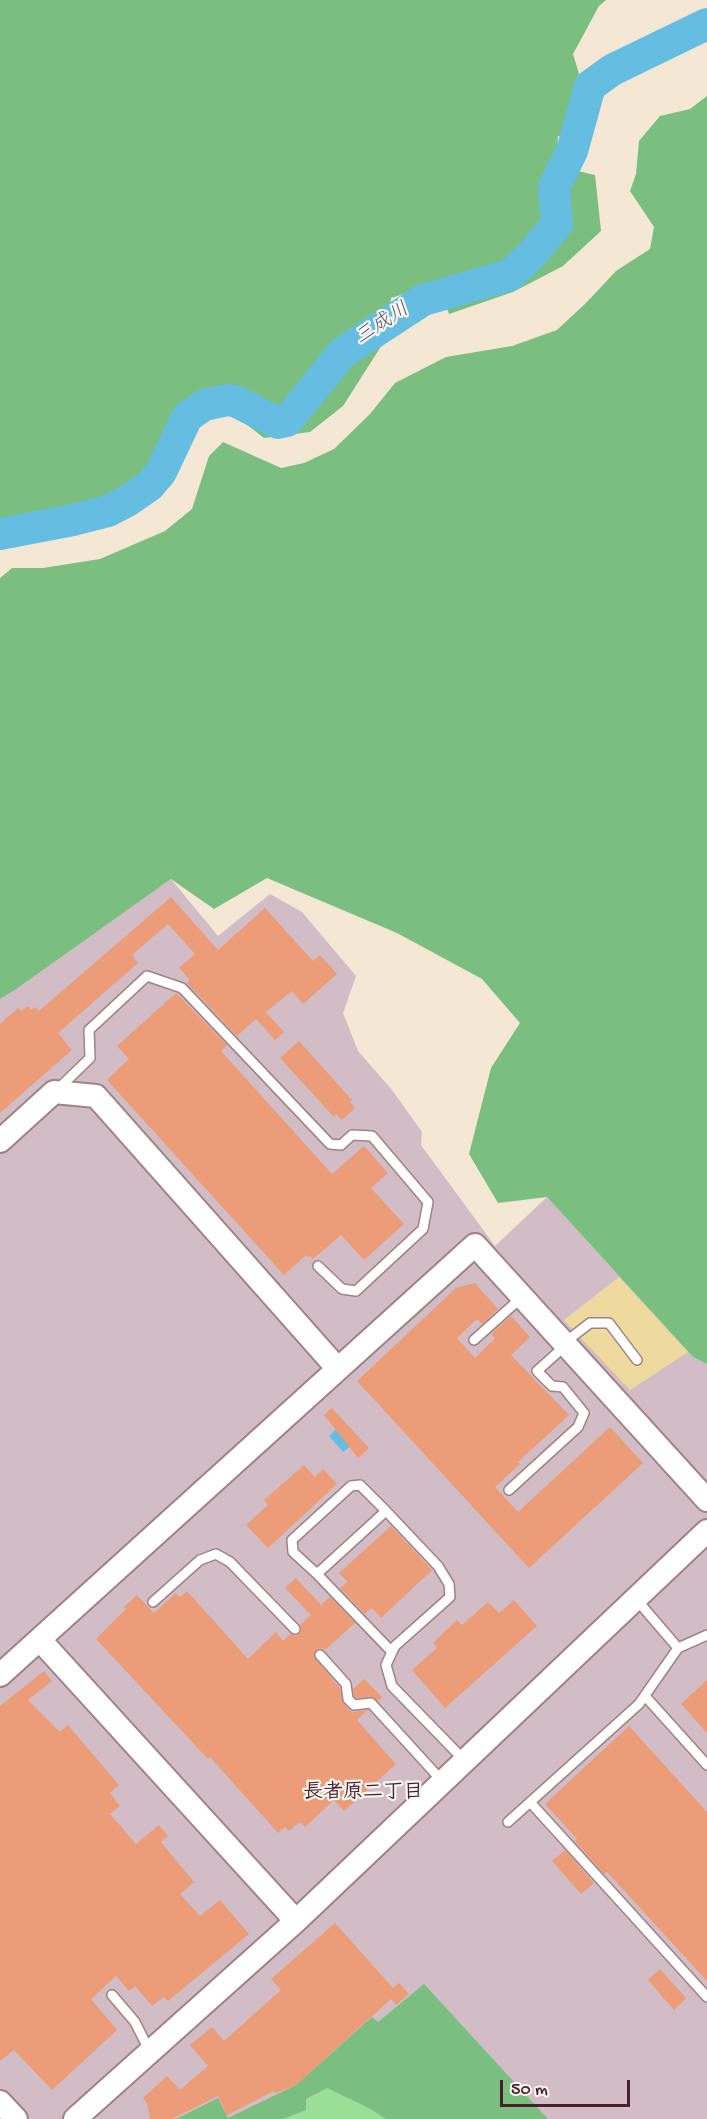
<!DOCTYPE html>
<meta charset="utf-8">
<style>
body{margin:0}
#map{position:relative;width:707px;height:2119px;overflow:hidden;background:#f4e7d4;font-family:"Gochi Hand",sans-serif}
canvas{display:block}
.scale{position:absolute;left:500px;top:2080px;width:130px;height:27px;box-sizing:border-box;border:3px solid #4a1f2b;border-top:0;padding-left:8px;font-size:18px;line-height:21px;white-space:nowrap;color:#4a1f2b;-webkit-text-stroke:4px #f6f6f2;paint-order:stroke}
</style>
<div id="map">
<canvas width="707" height="2119"></canvas>
<div class="scale">50 m</div>
</div>
<script>
const g = document.querySelector('canvas').getContext('2d');
g.lineJoin = 'round';
function fill(path, color) { g.fillStyle = color; g.fill(path, 'evenodd'); }
const shape = rows => new Path2D(rows.map(r => 'M' + r).join(''));
function strokePath(path, color, width, dash) { g.strokeStyle = color; g.lineWidth = width; g.lineCap = dash ? 'butt' : 'round'; g.setLineDash(dash || []); g.stroke(path); }
function write(font, color, halo, rows, align = 'center') {
  g.font = font + ' "Gochi Hand","Klee One",sans-serif'; g.lineWidth = 4.5; g.setLineDash([]); g.textBaseline = 'middle'; g.strokeStyle = halo; g.fillStyle = color; for (const [text, x, y, turn = 0] of rows) {
    g.save(); g.translate(x, y); g.rotate((+turn || 0) * Math.PI / 180); g.textAlign = isNaN(turn) ? turn : align; if (halo) g.strokeText(text, 0, 0); g.fillText(text, 0, 0); g.restore();
  }
}
const industrial = shape([
 [171,879,218,936,270,894,302,912,356,976,343,1013,358,1051,392,1090,422,1132,421,1145,495,1246,547,1197,693,1357,707,1364,707,2119,0,2119,0,999]
]);
const green = shape([
 [327,2088,367,2107,386,2119,283,2119,306,2110,306,2100]
]);
const forest = shape([
 [0,0,606,0,599,6,573,54,586,97,579,137,558,136,556,166,595,175,601,231,563,266,513,292,449,314,438,283,391,298,387,337,343,406,310,432,264,438,219,403,194,414,158,497,126,513,70,531,0,533],
 [707,96,707,1364,693,1357,547,1197,498,1203,469,1154,491,1068,520,1023,482,979,397,933,267,878,214,909,171,879,16,989,0,999,0,578,12,568,43,568,100,559,165,531,192,509,209,456,223,442,281,468,304,463,334,449,370,414,395,383,446,357,512,346,557,330,586,303,616,271,650,249,654,227,630,191,636,174,639,141,660,116,690,109],
 [424,1984,548,2119,386,2119,367,2107,327,2088,306,2099,306,2110,283,2119,176,2119,218,2098,228,2118,296,2085,372,2017,378,2022]
]);
const sand = shape([
 [619,1277,688,1352,630,1390,564,1320]
]);
const water = shape([
 [338,1427,353,1444,343,1452,329,1436]
]);
const river = shape([
 [0,534,73,520,108,511,129,500,149,486,161,472,187,417,204,405,227,400,235,401,278,423,287,421,342,353,423,300,510,275,533,253,557,224,554,187,572,151,590,86,612,70,707,24]
]);
const building = shape([
 [171,897,218,950,265,908,313,961,320,955,337,974,303,1004,292,991,266,1012,284,1032,275,1040,256,1019,237,1036,187,983,190,980,179,968,195,954,168,924,132,955,138,963,58,1033,72,1050,0,1113,0,1024,18,1008,21,1011,28,1006,31,1010,35,1007,39,1011],
 [176,993,227,1045,221,1051,332,1174,364,1146,388,1173,371,1188,404,1224,364,1260,341,1235,313,1259,310,1256,308,1257,306,1255,284,1275,107,1080,129,1059,117,1046],
 [299,1041,352,1100,350,1102,355,1108,342,1120,336,1114,334,1117,280,1058],
 [475,1283,498,1309,482,1324,477,1319,457,1338,475,1358,495,1338,491,1334,511,1316,530,1337,511,1355,569,1415,518,1462,520,1464,495,1487,518,1512,610,1427,643,1463,529,1568,357,1381,456,1288],
 [332,1408,369,1448,358,1458,324,1415],
 [304,1465,315,1477,323,1469,337,1484,268,1548,246,1525,268,1505,264,1500],
 [391,1526,432,1570,381,1618,372,1608,365,1614,340,1588,348,1582,339,1573],
 [296,1578,321,1605,330,1597,355,1623,325,1650,322,1648,316,1650,314,1657,340,1688,342,1701,349,1710,354,1712,368,1710,357,1720,396,1764,344,1811,334,1800,305,1827,300,1822,289,1831,285,1827,278,1833,210,1757,208,1759,96,1639,126,1609,124,1607,137,1595,154,1613,176,1593,180,1597,187,1591,248,1659,276,1632,283,1641,290,1634,296,1636,301,1631,300,1625,311,1615,285,1588],
 [514,1600,537,1626,445,1708,412,1670,437,1648,433,1643,457,1620,462,1625,488,1602,499,1613],
 [44,1671,52,1681,28,1700,60,1732,68,1725,119,1785,110,1793,120,1806,110,1814,136,1844,159,1825,168,1836,161,1842,194,1882,180,1894,200,1916,220,1900,249,1934,168,2001,164,1997,152,2006,135,1986,129,1991,116,1976,91,1999,117,2030,52,2090,14,2050,0,2061,0,1706],
 [364,1679,382,1697,378,1701,373,1697,356,1698,354,1696,353,1689],
 [707,1680,707,1733,681,1704],
 [629,1726,707,1812,707,1981,607,1872,604,1874,575,1841,577,1839,545,1804],
 [565,1850,594,1883,581,1894,552,1861],
 [335,1923,393,1988,399,1983,409,1994,396,2005,391,1999,296,2085,276,2093,274,2091,227,2115,218,2096,172,2119,150,2119,147,2103,143,2098,167,2076,180,2090,208,2066,190,2045,212,2027,224,2041,281,1990,271,1979],
 [660,1969,686,1998,674,2010,648,1980]
]);
const service = shape([
 [58,1089,90,1058,89,1030,147,976,182,988,330,1144,341,1145,352,1135,372,1136,428,1202,423,1229,356,1291,342,1289,318,1266],
 [474,1340,522,1297],
 [564,1343,590,1323,609,1323,637,1360],
 [509,1490,578,1427,584,1413,563,1387,552,1386,537,1371,566,1345],
 [317,1574,293,1552,292,1540,351,1486,360,1485,386,1511],
 [153,1602,200,1560,216,1554,230,1562,295,1629],
 [678,1648,707,1635],
 [392,1652,317,1574,386,1511,438,1566,449,1584,450,1597,395,1646,392,1652,386,1665,392,1686,465,1761],
 [320,1655,346,1684,348,1699,354,1705,371,1703,443,1782],
 [645,1696,707,1765],
 [530,1802,707,1997],
 [508,1822,639,1704,678,1648,636,1599],
 [112,1995,135,2022,150,2052]
]);
const tertiary = shape([
 [0,1141,54,1092,96,1096,338,1369],
 [40,1640,296,1921],
 [0,1675,475,1245,707,1500],
 [0,2102,16,2119],
 [75,2119,296,1921,707,1531]
]);
const waterNames = [
 ["三成川",383,325,-33]
];
const neighbourhoodNames = [
 ["長者原二丁目",363,1794]
];
fill(industrial, '#d2bdc7');
fill(green, '#99df98');
fill(forest, '#7abe80');
fill(sand, '#eeda9e');
fill(water, '#65bde2');
strokePath(river, '#65bde2', 32);
fill(building, '#ec9c77');
strokePath(service, '#9f8380', 12);
strokePath(tertiary, '#9f8380', 26);
strokePath(service, '#fff', 9);
strokePath(tertiary, '#fff', 22);
write('italic 20px', '#53566b', '#f6f6f2', waterNames);
write('bold 20px', '#4a1f2b', '#f6f6f2', neighbourhoodNames);
</script>
